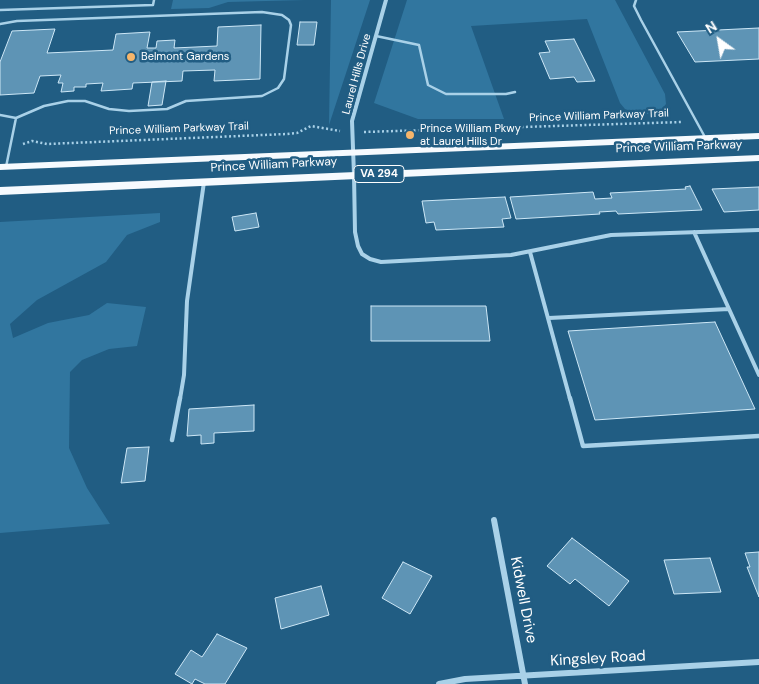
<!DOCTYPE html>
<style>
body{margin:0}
#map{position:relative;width:759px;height:684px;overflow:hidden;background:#215d83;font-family:"DM Sans",sans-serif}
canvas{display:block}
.north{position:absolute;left:694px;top:15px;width:50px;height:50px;-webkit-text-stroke:4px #215d83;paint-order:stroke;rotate:328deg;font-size:14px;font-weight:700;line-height:20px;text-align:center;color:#fff}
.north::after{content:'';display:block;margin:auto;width:18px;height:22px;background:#fff;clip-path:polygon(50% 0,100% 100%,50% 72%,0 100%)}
</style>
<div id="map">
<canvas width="759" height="684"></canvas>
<div class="north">N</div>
</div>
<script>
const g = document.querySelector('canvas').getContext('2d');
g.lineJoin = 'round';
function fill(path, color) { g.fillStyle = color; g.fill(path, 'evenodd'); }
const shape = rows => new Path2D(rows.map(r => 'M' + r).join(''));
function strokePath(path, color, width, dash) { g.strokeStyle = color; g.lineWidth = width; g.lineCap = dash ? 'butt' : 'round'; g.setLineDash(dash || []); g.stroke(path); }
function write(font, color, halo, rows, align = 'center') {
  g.font = font + ' "DM Sans",sans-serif'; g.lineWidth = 5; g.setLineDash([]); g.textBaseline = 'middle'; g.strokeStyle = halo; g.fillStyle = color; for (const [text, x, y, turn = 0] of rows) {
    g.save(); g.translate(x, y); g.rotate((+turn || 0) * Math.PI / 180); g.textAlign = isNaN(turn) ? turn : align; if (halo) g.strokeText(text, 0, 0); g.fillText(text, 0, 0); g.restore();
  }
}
const green = shape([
 [173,0,305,0,228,2,209,8,171,9],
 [331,0,370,0,329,125],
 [407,0,615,0,665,94,666,104,660,111,651,114,640,114,625,109,620,103,587,19,471,26,504,119,418,119,374,103],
 [160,213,160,222,127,235,106,262,37,300,10,324,13,338,48,323,89,315,107,303,146,307,137,346,109,349,82,360,70,372,69,448,87,488,110,524,0,533,0,222]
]);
const building = shape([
 [300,22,317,22,314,45,297,45,300,22],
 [261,25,260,79,214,81,215,70,183,71,182,81,133,83,132,89,101,91,103,83,86,84,86,87,74,87,74,91,61,92,63,83,58,83,61,75,40,76,34,93,0,95,0,62,12,31,55,29,47,53,113,50,116,34,150,32,147,48,156,48,157,41,175,40,174,48,217,46,218,27,261,25],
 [759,28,759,59,695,62,677,32,759,28],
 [574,39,595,81,577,82,574,77,550,79,539,53,550,52,545,41,574,39],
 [166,81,162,105,148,106,152,82,166,81],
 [690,186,702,210,618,214,616,211,599,212,600,214,516,219,510,197,593,192,595,199,612,198,610,193,686,189,685,187,690,186],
 [759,187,759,210,724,212,712,189,759,187],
 [505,197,511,218,502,219,504,227,436,230,434,222,426,223,422,201,505,197],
 [256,213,259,227,235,231,232,217,256,213],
 [371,306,486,306,490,341,371,341,371,306],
 [715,322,755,409,595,420,568,331,715,322],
 [254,405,254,431,214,433,214,443,201,444,201,435,187,436,189,409,254,405],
 [149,447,145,481,121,483,127,448,149,447],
 [572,538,629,581,609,606,575,579,570,584,547,566,572,538],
 [759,552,759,597,747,567,750,567,745,553,759,552],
 [710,558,721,592,674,594,664,560,710,558],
 [403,562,432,576,410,614,382,598,403,562],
 [321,586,329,615,281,629,275,598,321,586],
 [217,634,247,648,225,684,205,684,195,679,192,684,175,674,191,650,202,657,217,634]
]);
const path = shape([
 [364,132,682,122],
 [23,144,32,141,47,144,287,134,297,133,311,126,340,131]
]);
const serviceFar2 = shape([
 [636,0,634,6,641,20,706,139],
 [0,10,153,5,154,0],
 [0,24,17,21,262,12,282,15,289,20,291,25,284,79,278,88,262,96,186,101,167,109,129,111,109,109,85,101,68,101,44,106,16,118,0,115],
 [376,36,419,45,428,85,446,94,506,94,515,92],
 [6,167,16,118]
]);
const serviceFar1 = shape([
 [354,175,355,232,358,246,362,254,370,259,381,262,511,255,611,235,759,230],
 [694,232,759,375],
 [530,252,570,399],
 [549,318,729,309],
 [180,399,184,375,187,301,204,182]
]);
const service = shape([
 [570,398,583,446,759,436],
 [172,440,180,398]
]);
const minorFar1 = shape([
 [354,175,352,121,386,0]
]);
const minor = shape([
 [494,520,525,684],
 [439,684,465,679,759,662]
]);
const trunk = shape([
 [759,133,759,139,0,170,0,164,759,133],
 [759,155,759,161,0,195,0,187,759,155]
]);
const markers = [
 [131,57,5,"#f5b56b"],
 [410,135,5,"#f5b56b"]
];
const farPoinames = [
 ["Belmont Gardens",141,57],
 ["Prince William Pkwy",420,129],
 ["at Laurel Hills Dr",420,142]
];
const farStreetnames = [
 ["Laurel Hills Drive",357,74,-75],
 ["Prince William Parkway Trail",599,116,-2],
 ["Prince William Parkway Trail",179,129,-2]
];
const shields = [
 [379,174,50]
];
const shieldNames = [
 ["VA 294",379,174]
];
const streetNames = [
 ["Prince William Parkway",679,147,-2],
 ["Prince William Parkway",274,165,-3]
];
const nearStreetnames = [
 ["Kidwell Drive",523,600,79],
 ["Kingsley Road",598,659,-3]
];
fill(green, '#31769f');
fill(building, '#5e94b5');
strokePath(building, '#cde7f6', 1);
strokePath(path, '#a9d1e8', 2.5, [2, 2.5]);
strokePath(serviceFar2, '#a9d1e8', 2.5);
strokePath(serviceFar1, '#a9d1e8', 4);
strokePath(service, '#a9d1e8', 4.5);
strokePath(minorFar1, '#a9d1e8', 4);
strokePath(minor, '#a9d1e8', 6);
fill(trunk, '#f6fafe');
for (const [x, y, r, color] of markers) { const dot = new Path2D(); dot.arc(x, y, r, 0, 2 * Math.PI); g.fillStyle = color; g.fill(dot); strokePath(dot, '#215d83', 2); }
write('11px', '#fff', '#215d83', farPoinames, 'left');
write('11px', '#fff', '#215d83', farStreetnames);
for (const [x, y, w] of shields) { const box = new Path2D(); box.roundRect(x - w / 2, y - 8.5, w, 17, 4); g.fillStyle = '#215d83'; g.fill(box); strokePath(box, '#fff', 1); }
write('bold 11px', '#fff', null, shieldNames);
write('12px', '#fff', '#215d83', streetNames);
write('15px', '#fff', '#215d83', nearStreetnames);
</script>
